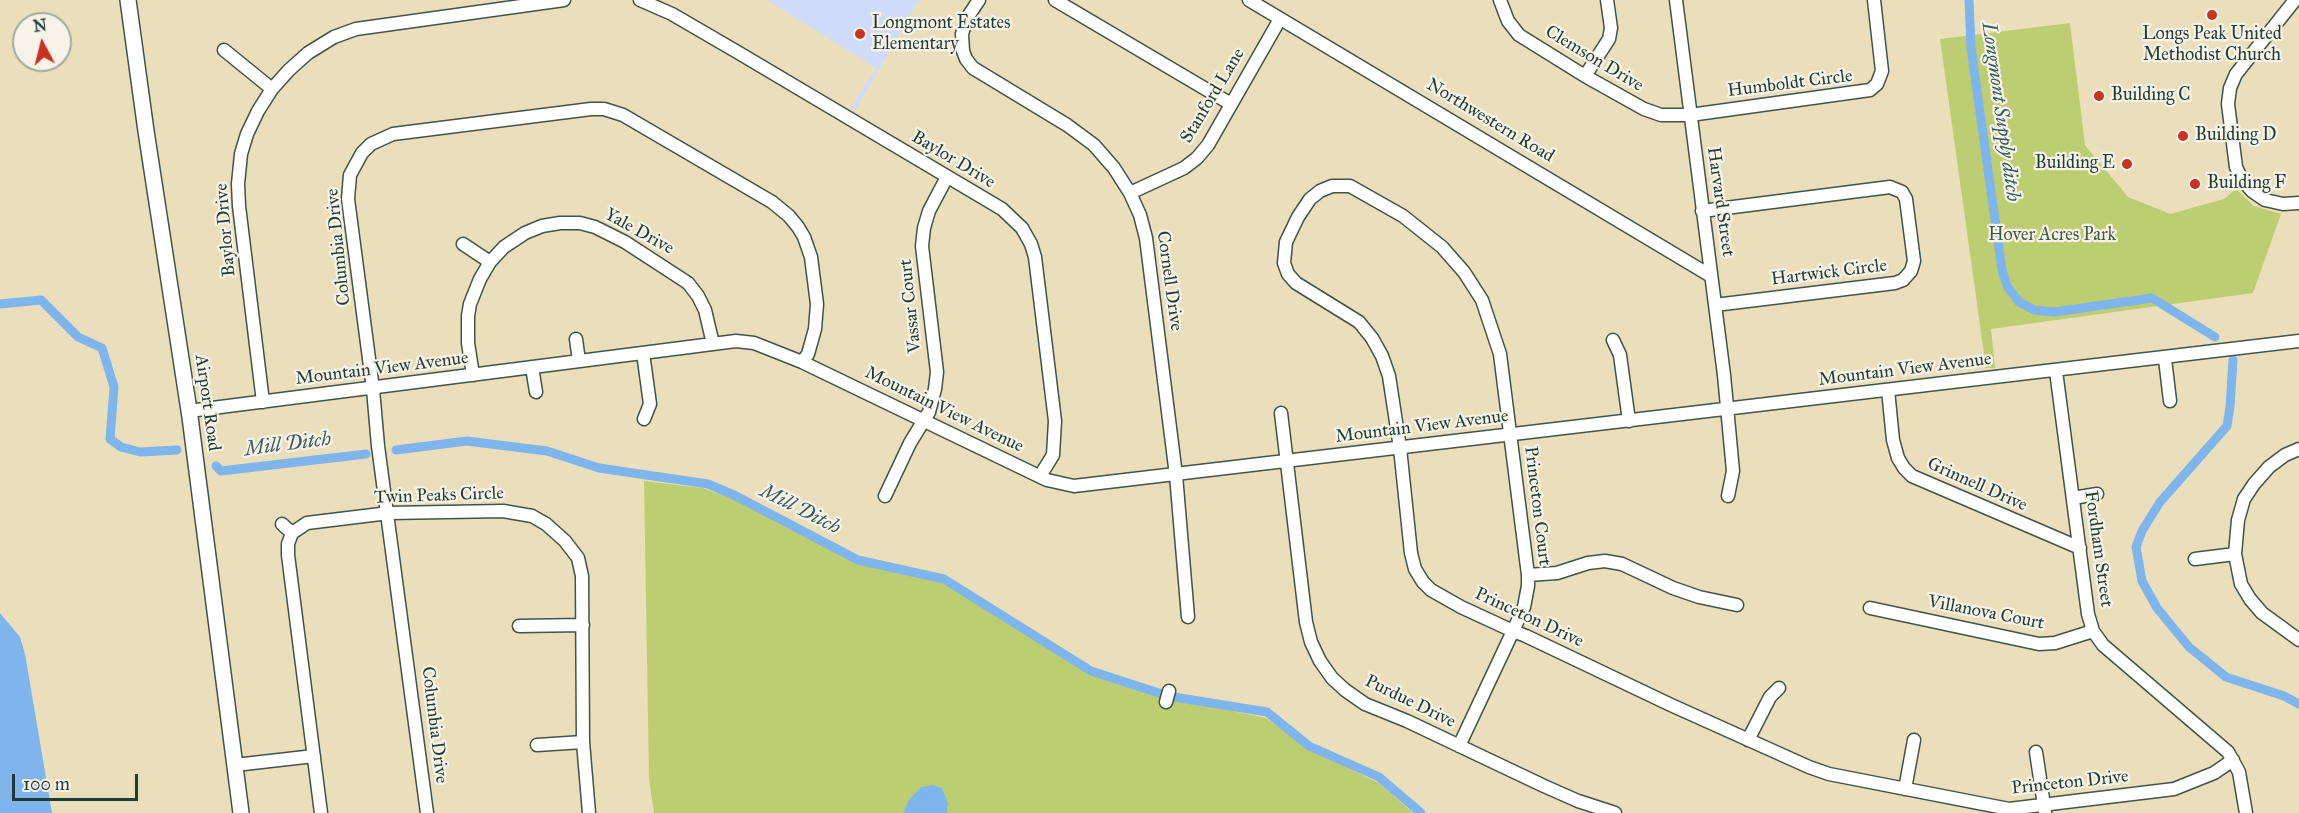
<!DOCTYPE html>
<style>
body{margin:0}
#map{position:relative;width:2299px;height:813px;overflow:hidden;background:#ebdfbb;font-family:"IM FELL Great Primer",serif}
canvas{display:block}
.north{position:absolute;left:12px;top:12px;width:60px;height:60px;box-sizing:border-box;background:#f7f3e8;border:2px solid #a1aaa0;border-radius:50%;rotate:353deg;font-size:16px;font-weight:700;line-height:24px;text-align:center;color:#1f3d34}
.north::after{content:'';display:block;margin:auto;width:21px;height:27px;background:#c8321e;clip-path:polygon(50% 0,100% 100%,50% 72%,0 100%)}
.scale{position:absolute;left:12px;top:774px;width:126px;height:27px;box-sizing:border-box;border:3px solid #1f3d34;border-top:0;padding-left:8px;font-size:18px;line-height:21px;white-space:nowrap;color:#1f3d34;-webkit-text-stroke:4px #f7f3e8;paint-order:stroke}
</style>
<div id="map">
<canvas width="2299" height="813"></canvas>
<div class="north">N</div>
<div class="scale">100 m</div>
</div>
<script>
const g = document.querySelector('canvas').getContext('2d');
g.lineJoin = 'round';
function fill(path, color) { g.fillStyle = color; g.fill(path, 'evenodd'); }
const shape = rows => new Path2D(rows.map(r => 'M' + r).join(''));
function strokePath(path, color, width, dash) { g.strokeStyle = color; g.lineWidth = width; g.lineCap = dash ? 'butt' : 'round'; g.setLineDash(dash || []); g.stroke(path); }
function write(font, color, halo, rows, align = 'center') {
  g.font = font + ' "IM FELL Great Primer",serif'; g.lineWidth = 4.5; g.setLineDash([]); g.textBaseline = 'middle'; g.strokeStyle = halo; g.fillStyle = color; for (const [text, x, y, turn = 0] of rows) {
    g.save(); g.translate(x, y); g.rotate((+turn || 0) * Math.PI / 180); g.textAlign = isNaN(turn) ? turn : align; if (halo) g.strokeText(text, 0, 0); g.fillText(text, 0, 0); g.restore();
  }
}
const built = shape([
 [767,0,919,0,855,111,851,108,876,68]
]);
const green = shape([
 [2070,23,2085,145,2128,197,2170,214,2224,199,2236,189,2254,206,2281,214,2253,293,1991,329,1995,368,1986,368,1940,39],
 [644,481,703,488,740,502,855,563,943,582,1087,673,1155,695,1266,718,1311,750,1379,783,1413,813,654,813,649,779]
]);
const water = shape([
 [0,613,20,637,25,654,52,813,0,813],
 [933,785,942,788,948,803,947,813,903,813,909,800,921,787]
]);
const canal = shape([
 [1969,0,1971,48,2002,270,2007,286,2019,302,2034,310,2054,312,2152,298,2215,337],
 [0,304,41,300,78,337,102,348,114,387,110,439,121,447,140,452,177,450,176,450],
 [2233,360,2230,407,2227,426,2160,502,2142,531,2136,547,2142,581,2157,608,2189,647,2226,677,2284,696,2299,704],
 [396,450,467,441,547,451,599,468,708,484,736,496,858,560,944,579,1091,671,1162,694],
 [216,466,221,471,366,454],
 [1174,697,1267,712,1309,746,1379,777,1421,813]
]);
const minor = shape([
 [640,0,672,14,739,53,1002,209,1022,228,1031,244,1035,257,1055,421,1053,455,1040,476],
 [979,0,967,18,962,34,963,51,966,59,973,68,1067,125,1094,145,1114,168,1130,193,1140,215,1146,238,1176,475,1188,617],
 [1055,0,1231,104],
 [1249,0,1711,276],
 [1500,0,1508,21,1519,35,1585,76,1644,109,1661,115,1690,115,1870,90,1877,84,1882,71,1874,0],
 [1676,0,1724,375,1733,471,1728,496],
 [2295,0,2236,74,2230,88,2228,104,2236,167,2242,180,2252,191,2265,200,2283,204,2299,203],
 [224,50,272,89],
 [1585,76,1609,39,1611,28,1607,0],
 [1130,193,1184,168,1197,158,1208,145,1280,19],
 [1702,211,1890,187,1902,192,1906,199,1914,261,1911,271,1903,280,1895,283,1715,305],
 [463,244,490,262],
 [576,339,579,361],
 [1613,340,1620,355,1629,421],
 [643,353,650,404,644,419],
 [2165,359,2170,401],
 [532,367,536,392],
 [2056,371,2088,614,2093,631,2103,645,2228,752,2239,772,2246,813],
 [473,375,468,343,468,316,470,304,480,279,490,262,504,247,525,233,542,226,560,223,580,223,595,227,625,242,688,283,698,296,705,310,713,344],
 [1888,390,1893,440,1898,458,1904,468,1912,476,2080,548],
 [263,402,239,206,238,184,241,154,247,134,258,111,272,89,289,70,308,53,334,37,356,29,564,0],
 [189,411,736,341,754,343,802,362,1047,480,1074,486,2299,341],
 [1281,413,1306,622,1311,642,1320,661,1332,678,1345,690,1365,704,1407,721,1544,786,1578,801,1615,813],
 [2299,449,2285,455,2269,467,2254,484,2244,499,2238,520,2235,554,2241,584,2250,599,2262,613,2299,640],
 [885,496,910,443,929,412,935,389,937,372,922,246,924,228,929,211,947,177],
 [2073,498,2097,494],
 [282,524,292,533],
 [2195,559,2235,554],
 [1528,575,1557,573,1588,563,1605,561,1622,564,1673,588,1699,597,1737,605],
 [1870,608,2039,644,2055,643,2093,631],
 [519,626,583,625],
 [1166,702,1169,691],
 [1748,740,1770,697,1779,688],
 [537,745,583,742],
 [1459,746,1513,631,1524,607,1528,586,1528,575,1500,354,1482,300,1464,272,1442,247,1403,216,1350,186,1332,186,1320,191,1310,199,1298,217,1286,242,1284,263,1288,274,1296,283,1359,322,1372,338,1382,356,1389,376,1400,448,1411,553,1415,569,1423,582,1431,590,1461,607,1513,631,1526,636,1671,705,1809,767,1829,774,2009,809,2174,789,2214,773,2233,760],
 [2036,752,2045,812],
 [235,765,314,756],
 [1905,789,1914,740],
 [321,813,288,555,288,544,292,533,307,523,389,513,503,511,532,516,546,524,565,541,578,558,582,576,583,742,589,813],
 [427,813,378,446,373,389,348,199,350,175,362,153,371,144,393,134,591,109,604,109,623,115,772,202,789,216,798,227,804,237,811,257,817,304,815,329,808,354,802,362]
]);
const major = shape([
 [128,0,146,131,190,417,241,813]
]);
const markers = [
 [2212,15,6,"#c8321e"],
 [860,34,6,"#c8321e"],
 [2099,96,6,"#c8321e"],
 [2183,136,6,"#c8321e"],
 [2127,164,6,"#c8321e"],
 [2195,184,6,"#c8321e"]
];
const poiNames = [
 ["Longmont Estates",872,24],
 ["Elementary",872,45],
 ["Longs Peak United",2212,35,"center"],
 ["Methodist Church",2212,56,"center"],
 ["Building C",2111,96],
 ["Building D",2195,136],
 ["Building E",2115,164,"right"],
 ["Building F",2207,184]
];
const streetNames = [
 ["Clemson Drive",1594,59,31],
 ["Humboldt Circle",1790,84,-7],
 ["Stanford Lane",1213,96,-59],
 ["Northwestern Road",1490,121,31],
 ["Baylor Drive",953,160,31],
 ["Harvard Street",1720,202,82],
 ["Baylor Drive",226,230,-95],
 ["Yale Drive",639,232,29],
 ["Columbia Drive",339,247,-96],
 ["Hartwick Circle",1829,273,-7],
 ["Cornell Drive",1169,281,82],
 ["Vassar Court",911,306,-96],
 ["Mountain View Avenue",382,369,-7],
 ["Mountain View Avenue",1905,370,-7],
 ["Airport Road",207,403,82],
 ["Mountain View Avenue",944,410,26],
 ["Mountain View Avenue",1422,427,-7],
 ["Grinnell Drive",1977,485,24],
 ["Twin Peaks Circle",439,496,-2],
 ["Princeton Court",1537,506,83],
 ["Fordham Street",2098,549,82],
 ["Villanova Court",1986,613,11],
 ["Princeton Drive",1529,618,25],
 ["Purdue Drive",1410,702,26],
 ["Columbia Drive",434,725,83],
 ["Princeton Drive",2070,783,-6]
];
const parkNames = [
 ["Hover Acres Park",2052,236]
];
const waterNames = [
 ["Longmont Supply ditch",2000,112,82],
 ["Mill Ditch",288,445,-7],
 ["Mill Ditch",800,510,27]
];
fill(built, '#d0daf9');
fill(green, '#bcce71');
fill(water, '#7eb5ed');
strokePath(canal, '#7eb5ed', 9);
strokePath(minor, '#3e5548', 15);
strokePath(major, '#3e5548', 18);
strokePath(minor, '#fff', 12);
strokePath(major, '#fff', 15);
for (const [x, y, r, color] of markers) { const dot = new Path2D(); dot.arc(x, y, r, 0, 2 * Math.PI); g.fillStyle = color; g.fill(dot); strokePath(dot, '#f7f3e8', 2); }
write('18px', '#1f3d34', '#f7f3e8', poiNames, 'left');
write('18px', '#1f3d34', '#f7f3e8', streetNames);
write('18px', '#3e5a40', '#f7f3e8', parkNames);
write('italic 20px', '#375b62', '#f7f3e8', waterNames);
</script>
